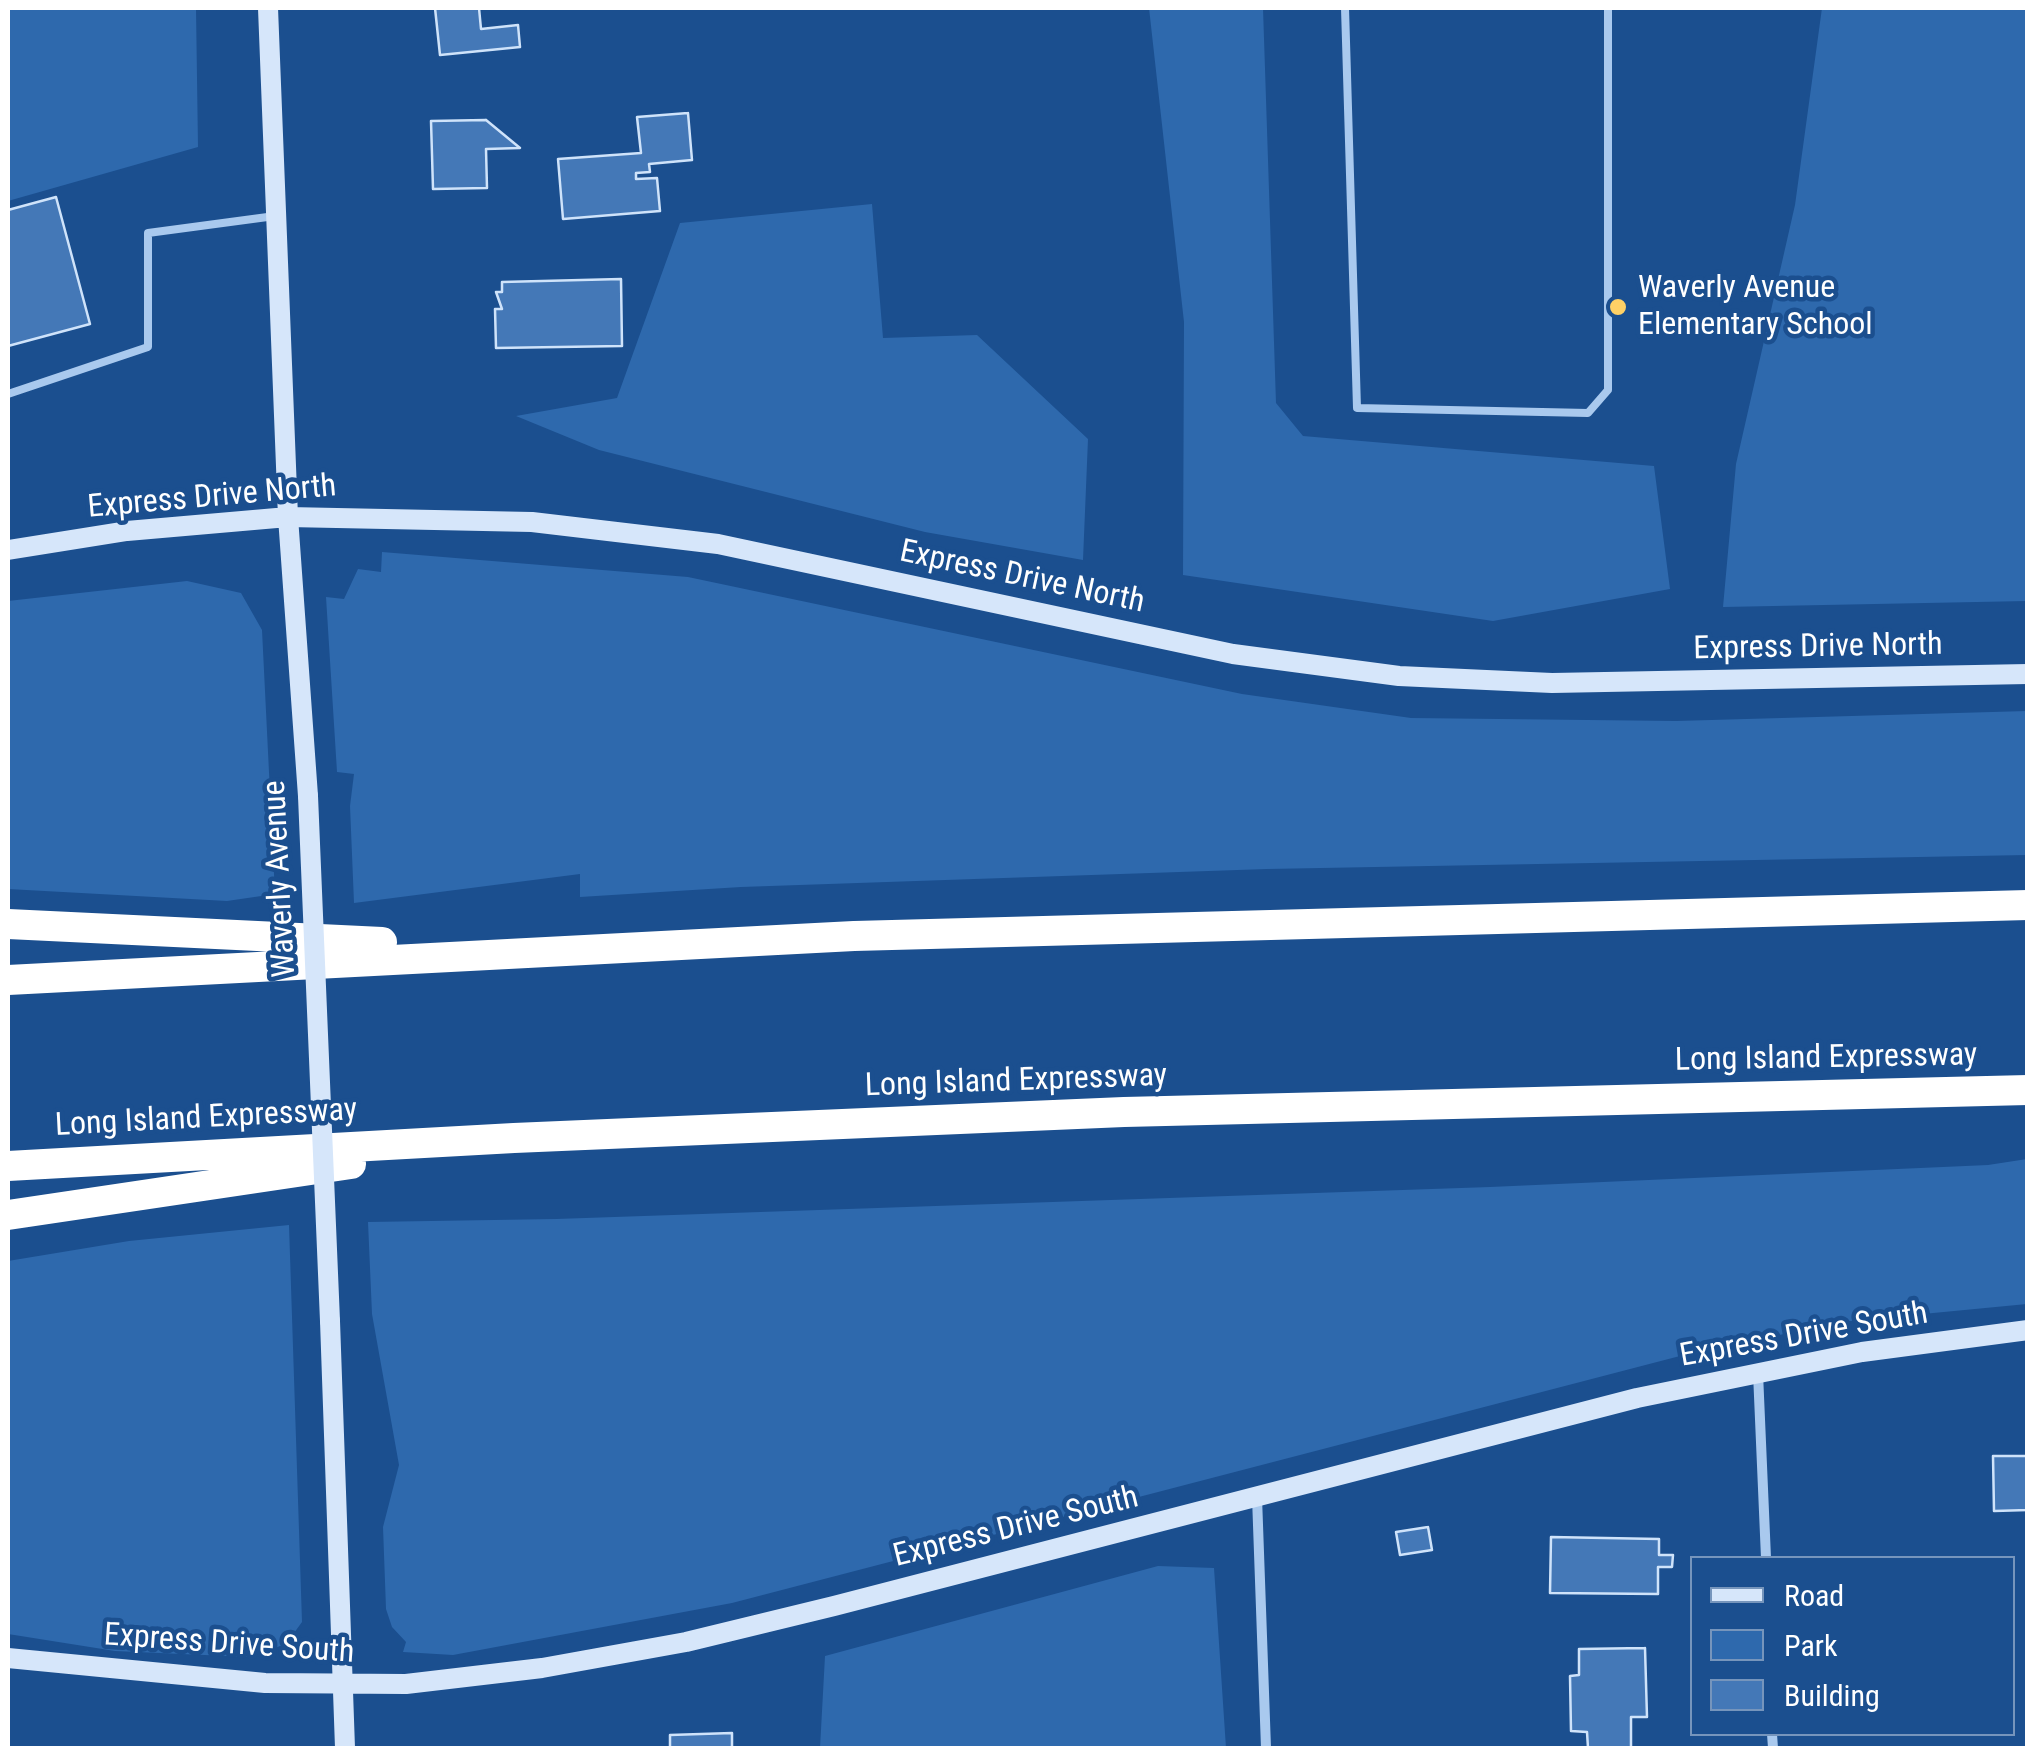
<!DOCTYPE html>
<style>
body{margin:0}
#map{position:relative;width:2035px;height:1756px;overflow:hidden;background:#1b4f8f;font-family:"Roboto Condensed",sans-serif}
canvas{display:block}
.frame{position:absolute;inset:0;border:10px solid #fff;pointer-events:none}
.legend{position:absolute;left:1690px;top:1556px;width:325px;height:180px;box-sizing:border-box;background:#1b4f8f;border:2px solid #7695bc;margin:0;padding:12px 18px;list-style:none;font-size:30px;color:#fff}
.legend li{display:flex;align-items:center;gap:20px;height:50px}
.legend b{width:50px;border:2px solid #7695bc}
</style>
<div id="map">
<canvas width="2035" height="1756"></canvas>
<div class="frame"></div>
<ul class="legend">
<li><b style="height:12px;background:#d6e6fa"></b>Road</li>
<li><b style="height:28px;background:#2e69ad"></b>Park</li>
<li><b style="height:28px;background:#4478b7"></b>Building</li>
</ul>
</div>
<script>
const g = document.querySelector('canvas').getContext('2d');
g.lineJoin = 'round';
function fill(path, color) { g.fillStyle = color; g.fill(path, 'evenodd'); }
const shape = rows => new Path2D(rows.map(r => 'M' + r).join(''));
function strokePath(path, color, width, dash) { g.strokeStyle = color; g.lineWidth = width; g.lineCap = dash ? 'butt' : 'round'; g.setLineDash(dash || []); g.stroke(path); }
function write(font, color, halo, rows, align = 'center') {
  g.font = font + ' "Roboto Condensed",sans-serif'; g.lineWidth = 9; g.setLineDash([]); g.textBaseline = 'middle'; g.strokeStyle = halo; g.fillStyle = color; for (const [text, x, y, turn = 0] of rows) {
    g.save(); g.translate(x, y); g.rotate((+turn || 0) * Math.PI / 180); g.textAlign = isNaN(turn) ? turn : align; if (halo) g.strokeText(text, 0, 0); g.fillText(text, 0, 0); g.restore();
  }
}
const green = shape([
 [8,8,196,8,198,147,8,201],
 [1149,8,1263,8,1276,403,1303,436,1654,466,1670,589,1493,621,1183,575,1184,322],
 [1822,8,2027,8,2027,601,1723,607,1736,464,1795,205],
 [872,204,883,338,977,335,1088,439,1083,560,925,532,599,450,516,416,617,398,680,223],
 [382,552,688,577,1242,694,1411,718,1676,721,2027,711,2027,855,1267,869,741,887,580,897,580,874,354,903,350,806,354,774,337,772,326,597,344,599,358,569,381,572],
 [187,581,241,593,262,630,275,894,227,901,8,889,8,601],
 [2027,1159,2027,1304,1850,1321,1703,1350,732,1603,453,1655,403,1652,406,1642,392,1627,386,1609,383,1527,399,1465,372,1314,368,1222,556,1219,1490,1187,1988,1165],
 [289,1225,302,1622,286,1644,249,1657,115,1651,8,1634,8,1261,129,1241],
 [1158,1566,1214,1568,1226,1748,820,1748,825,1656]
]);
const building = shape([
 [435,8,479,8,481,29,518,25,520,47,440,55,435,8],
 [688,113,692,160,649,164,650,172,636,173,636,179,657,178,660,211,563,219,558,159,641,153,637,117,688,113],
 [486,120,520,148,486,149,487,188,433,189,431,121,486,120],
 [56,197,90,324,8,346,8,210,56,197],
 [621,279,622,346,496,348,495,309,502,309,496,292,502,292,502,282,621,279],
 [1993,1456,2028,1456,2028,1510,1994,1511,1993,1456],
 [1428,1527,1432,1550,1400,1555,1396,1532,1428,1527],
 [1551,1537,1659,1539,1659,1555,1673,1555,1672,1567,1658,1567,1658,1594,1550,1593,1551,1537],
 [1645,1648,1647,1717,1631,1717,1631,1748,1588,1748,1587,1732,1571,1731,1570,1676,1579,1675,1579,1649,1645,1648],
 [732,1733,732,1748,670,1748,670,1735,732,1733]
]);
const lane = shape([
 [1345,8,1357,408,1588,413,1608,390,1608,8],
 [8,394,148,347,148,233,275,216]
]);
const street = shape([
 [1758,1373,1766,1558],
 [1257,1497,1266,1748],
 [1772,1734,1773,1748]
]);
const secondary = shape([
 [268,8,288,517,308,796],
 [8,550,127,531,288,517,532,522,718,544,1233,654,1399,676,1552,683,2028,674],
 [330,1321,345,1748],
 [8,1658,265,1683,406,1684,542,1668,686,1642,834,1606,1637,1398,1862,1352,2028,1330]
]);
const highway = shape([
 [8,924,382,942],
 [8,980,854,936,2028,905],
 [8,1166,514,1138,1124,1112,2028,1090],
 [8,1215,351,1164]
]);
const secondaryBridge = shape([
 [308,796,330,1321]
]);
const markers = [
 [1618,307,10,"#ffd166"]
];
const poiNames = [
 ["Waverly Avenue",1638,289],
 ["Elementary School",1638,326]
];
const streetNames = [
 ["Express Drive North",212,498,-5],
 ["Express Drive North",1022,578,12],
 ["Express Drive North",1818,648,-1],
 ["Waverly Avenue",281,879,-93],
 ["Long Island Expressway",1826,1059,-1],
 ["Long Island Expressway",1016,1082,-2],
 ["Long Island Expressway",206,1119,-3],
 ["Express Drive South",1804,1336,-10],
 ["Express Drive South",1016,1528,-14],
 ["Express Drive South",229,1645,4]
];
fill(green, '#2e69ad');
fill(building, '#4478b7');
strokePath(building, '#cfe3fa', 2.5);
strokePath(lane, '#a9c9ee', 8);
strokePath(street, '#a9c9ee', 10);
strokePath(secondary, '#d6e6fa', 20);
strokePath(highway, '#fff', 30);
strokePath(secondaryBridge, '#d6e6fa', 20);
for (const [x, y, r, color] of markers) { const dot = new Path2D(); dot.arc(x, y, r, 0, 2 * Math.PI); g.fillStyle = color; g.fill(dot); strokePath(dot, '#1b4f8f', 4); }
write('32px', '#fff', '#1b4f8f', poiNames, 'left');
write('32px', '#fff', '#1b4f8f', streetNames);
</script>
